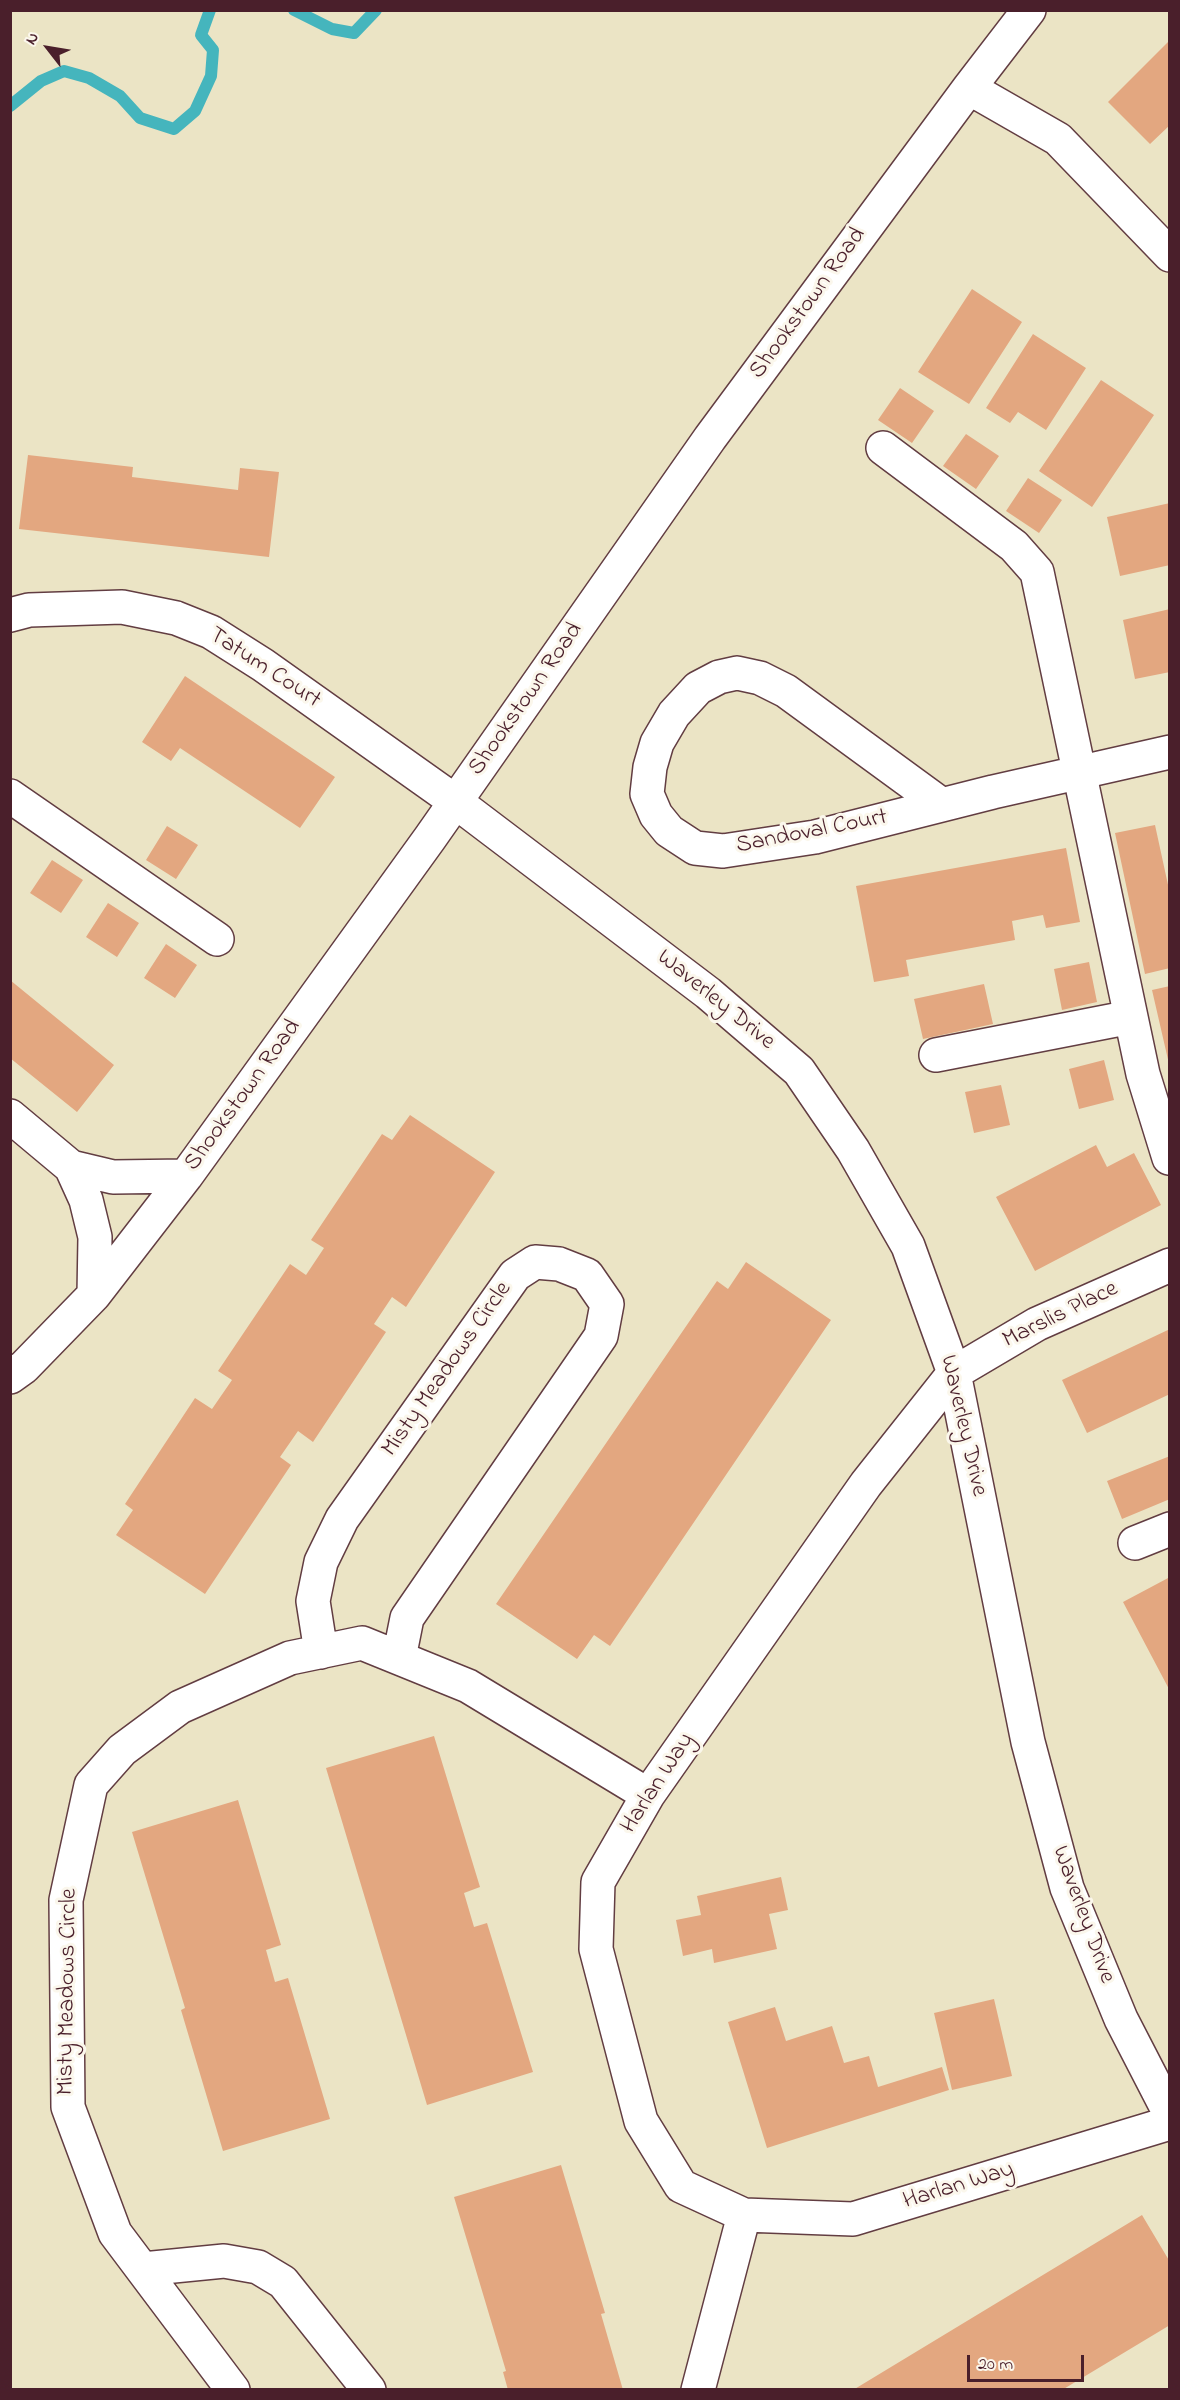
<!DOCTYPE html>
<style>
body{margin:0}
#map{position:relative;width:1180px;height:2400px;overflow:hidden;background:#ebe4c5;font-family:"Indie Flower",sans-serif}
canvas{display:block}
.frame{position:absolute;inset:0;border:12px solid #4a1f2b;pointer-events:none}
.north{position:absolute;left:18px;top:18px;width:60px;height:60px;-webkit-text-stroke:4px #fbf7ec;paint-order:stroke;rotate:301deg;font-size:16px;font-weight:700;line-height:24px;text-align:center;color:#4a1f2b}
.north::after{content:'';display:block;margin:auto;width:21px;height:27px;background:#4a1f2b;clip-path:polygon(50% 0,100% 100%,50% 72%,0 100%)}
.scale{position:absolute;left:967px;top:2355px;width:117px;height:27px;box-sizing:border-box;border:3px solid #4a1f2b;border-top:0;padding-left:8px;font-size:18px;line-height:21px;white-space:nowrap;color:#4a1f2b;-webkit-text-stroke:4px #fbf7ec;paint-order:stroke}
</style>
<div id="map">
<canvas width="1180" height="2400"></canvas>
<div class="frame"></div>
<div class="north">N</div>
<div class="scale">20 m</div>
</div>
<script>
const g = document.querySelector('canvas').getContext('2d');
g.lineJoin = 'round';
const shape = rows => new Path2D(rows.map(r => 'M' + r).join(''));
function strokePath(path, color, width, dash) { g.strokeStyle = color; g.lineWidth = width; g.lineCap = dash ? 'butt' : 'round'; g.setLineDash(dash || []); g.stroke(path); }
function fill(path, color) { g.fillStyle = color; g.fill(path, 'evenodd'); }
function write(font, color, halo, rows, align = 'center') {
  g.font = font + ' "Indie Flower",sans-serif'; g.lineWidth = 6; g.setLineDash([]); g.textBaseline = 'middle'; g.strokeStyle = halo; g.fillStyle = color; for (const [text, x, y, turn = 0] of rows) {
    g.save(); g.translate(x, y); g.rotate((+turn || 0) * Math.PI / 180); g.textAlign = isNaN(turn) ? turn : align; if (halo) g.strokeText(text, 0, 0); g.fillText(text, 0, 0); g.restore();
  }
}
const stream = shape([
 [294,10,332,29,354,33,376,10],
 [10,106,41,81,64,71,89,78,120,96,140,118,174,129,195,111,211,76,213,50,201,35,210,10]
]);
const building = shape([
 [1170,40,1170,125,1150,144,1108,102],
 [972,289,1022,322,969,404,918,372],
 [1033,334,1086,368,1046,430,1018,412,1010,423,986,408],
 [1101,380,1154,415,1092,507,1039,471],
 [900,388,934,411,912,443,878,420],
 [966,434,999,456,976,489,943,466],
 [28,455,133,467,132,477,238,490,240,468,279,472,269,557,19,529],
 [1028,478,1062,500,1039,533,1006,511],
 [1170,503,1170,565,1120,576,1107,517],
 [1170,609,1170,672,1135,679,1123,620],
 [185,676,335,777,300,828,180,748,171,761,142,742],
 [1155,825,1170,894,1170,968,1145,974,1115,833],
 [167,826,198,845,176,879,146,860],
 [1066,848,1080,922,1046,928,1043,915,1012,921,1015,940,906,960,909,976,874,982,856,886],
 [52,860,83,880,61,913,30,893],
 [108,903,139,923,117,957,86,937],
 [166,944,197,965,175,998,144,978],
 [1089,962,1097,1002,1062,1010,1054,969],
 [10,980,114,1065,77,1112,10,1058],
 [984,984,993,1024,923,1039,914,999],
 [1170,986,1170,1064,1169,1064,1152,990],
 [1104,1060,1114,1100,1079,1109,1069,1069],
 [1001,1085,1010,1125,974,1133,965,1092],
 [410,1115,495,1172,406,1307,392,1297,374,1324,386,1332,313,1442,298,1431,280,1457,291,1465,205,1594,116,1535,133,1510,125,1504,195,1398,212,1409,232,1380,218,1371,290,1264,306,1275,324,1248,311,1240,382,1134,392,1140],
 [1096,1145,1107,1167,1134,1153,1161,1205,1035,1271,996,1197],
 [746,1262,831,1320,610,1646,594,1635,577,1659,496,1604,717,1281,728,1289],
 [1170,1329,1170,1394,1087,1433,1062,1380],
 [1170,1456,1170,1499,1122,1519,1107,1481],
 [1170,1577,1170,1691,1123,1602],
 [434,1736,480,1887,464,1893,474,1927,487,1923,533,2072,427,2105,326,1768],
 [238,1800,281,1945,266,1950,275,1982,288,1978,330,2119,223,2151,181,2010,185,2008,132,1832],
 [781,1877,788,1910,769,1914,777,1949,714,1963,712,1949,683,1956,676,1920,701,1915,697,1896],
 [994,1999,1012,2076,952,2090,934,2013],
 [775,2007,786,2041,832,2026,844,2063,869,2056,878,2087,942,2067,949,2090,767,2148,728,2022],
 [561,2165,605,2313,601,2314,623,2390,508,2390,503,2372,506,2371,454,2197],
 [1142,2215,1170,2262,1170,2325,1062,2390,853,2390]
]);
const minor = shape([
 [969,88,1058,139,1170,255],
 [883,448,1014,546,1037,572,1143,1074,1169,1158],
 [10,615,29,610,122,607,176,618,211,632,263,665,456,802,708,993,799,1071,853,1150,908,1246,954,1373,1028,1742,1067,1888,1121,2019,1170,2114],
 [10,796,217,939],
 [942,805,786,691,760,678,737,673,719,677,698,688,674,714,657,743,650,767,647,794,656,815,669,831,695,848,723,851,815,837,993,792,1170,752],
 [936,1055,1131,1017],
 [10,1116,71,1167,86,1200,95,1237,94,1295],
 [71,1167,113,1177,186,1176],
 [1170,1265,1037,1324,954,1373,866,1484,648,1795,598,1882,596,1949,641,2121,681,2186,744,2215,853,2219,1170,2123],
 [10,1377,24,1367,94,1295,186,1176,430,838,710,438,969,88,1029,10],
 [1135,1543,1170,1529],
 [321,1652,313,1601,321,1562,342,1519,515,1275,535,1262,559,1264,587,1275,607,1304,601,1336,407,1618,399,1658],
 [143,2269,224,2261,258,2267,283,2282,369,2390],
 [233,2390,115,2233,68,2107,66,1900,91,1785,122,1750,180,1707,290,1658,362,1643,468,1686,648,1795],
 [698,2390,744,2215]
]);
const streetNames = [
 ["Shookstown Road",809,304,-54],
 ["Tatum Court",264,669,33],
 ["Shookstown Road",527,700,-55],
 ["Sandoval Court",812,833,-11],
 ["Waverley Drive",715,1001,39],
 ["Shookstown Road",244,1096,-54],
 ["Marslis Place",1061,1316,-26],
 ["Misty Meadows Circle",448,1370,-55],
 ["Waverley Drive",962,1426,77],
 ["Harlan Way",659,1784,-57],
 ["Waverley Drive",1082,1915,70],
 ["Misty Meadows Circle",69,1992,-89],
 ["Harlan Way",959,2187,-17]
];
strokePath(stream, '#45b5bd', 12);
fill(building, '#e3a780');
strokePath(minor, '#623d42', 36);
strokePath(minor, '#fff', 33);
write('24px', '#4a1f2b', '#fbf7ec', streetNames);
</script>
